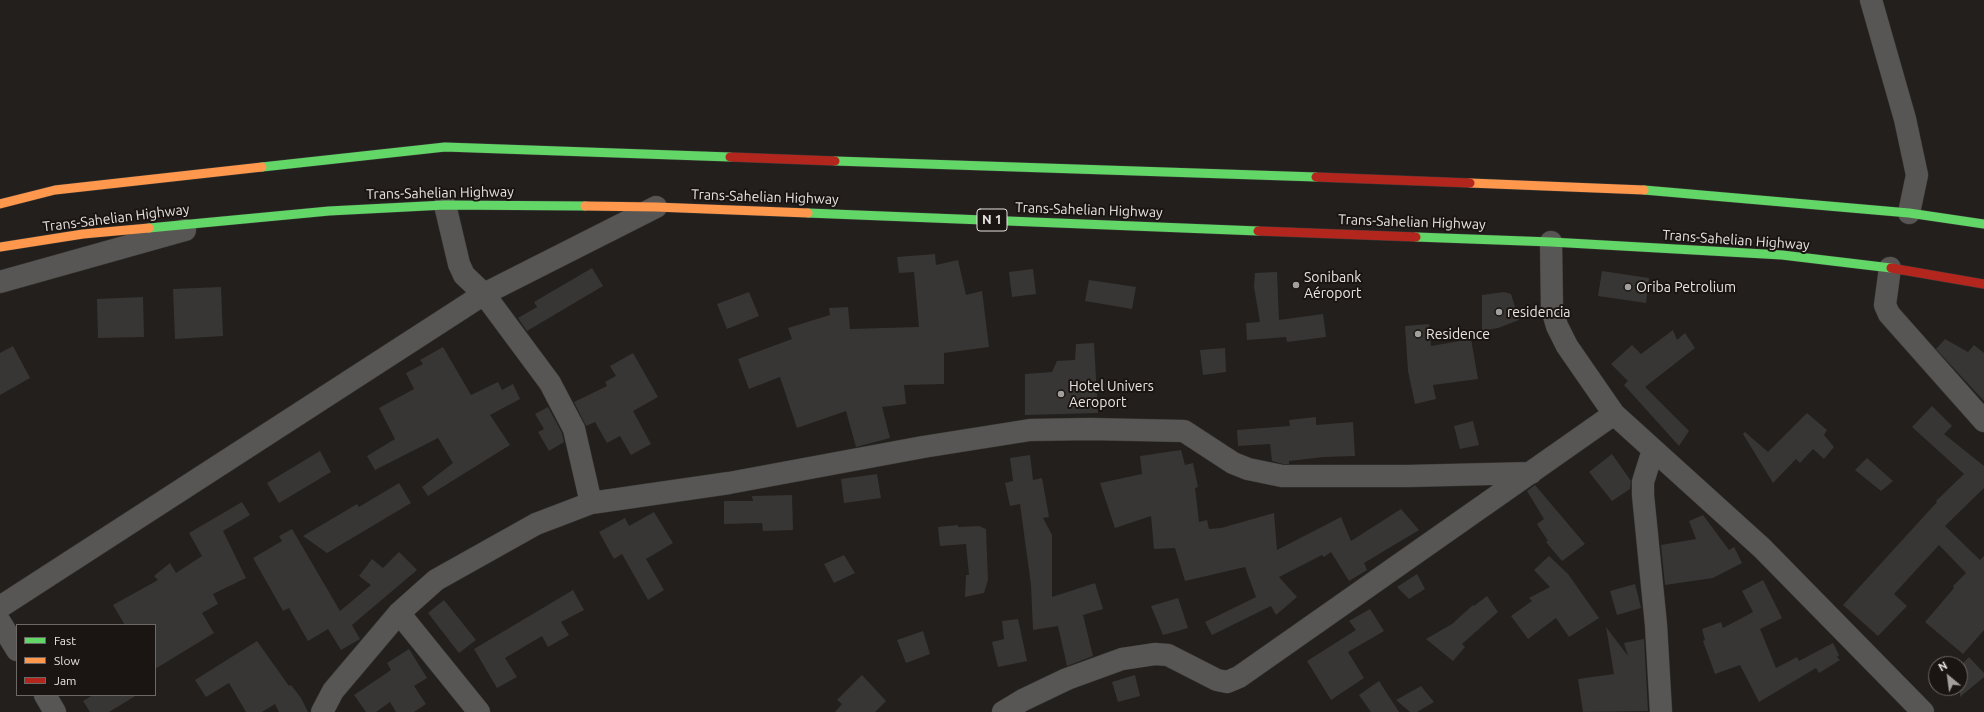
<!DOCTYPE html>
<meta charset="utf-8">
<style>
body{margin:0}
#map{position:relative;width:1984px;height:712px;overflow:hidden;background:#221f1d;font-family:Ubuntu,sans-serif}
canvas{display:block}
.legend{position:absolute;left:16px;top:624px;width:140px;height:72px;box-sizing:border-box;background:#1a1512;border:1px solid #6c6865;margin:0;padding:5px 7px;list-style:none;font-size:12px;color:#e8e4e1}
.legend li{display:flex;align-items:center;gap:8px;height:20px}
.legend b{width:20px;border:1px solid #6c6865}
.north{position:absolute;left:1928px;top:656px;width:40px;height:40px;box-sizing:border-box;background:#1a1512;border:1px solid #6c6865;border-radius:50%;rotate:331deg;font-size:11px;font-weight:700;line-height:16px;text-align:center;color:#e8e4e1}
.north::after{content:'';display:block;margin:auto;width:14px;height:18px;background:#a39f9c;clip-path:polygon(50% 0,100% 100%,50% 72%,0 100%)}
</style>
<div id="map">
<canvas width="1984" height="712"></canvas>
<ul class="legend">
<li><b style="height:5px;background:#63d668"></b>Fast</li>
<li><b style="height:5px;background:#ff974d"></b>Slow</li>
<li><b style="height:5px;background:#b3261e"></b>Jam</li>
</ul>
<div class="north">N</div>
</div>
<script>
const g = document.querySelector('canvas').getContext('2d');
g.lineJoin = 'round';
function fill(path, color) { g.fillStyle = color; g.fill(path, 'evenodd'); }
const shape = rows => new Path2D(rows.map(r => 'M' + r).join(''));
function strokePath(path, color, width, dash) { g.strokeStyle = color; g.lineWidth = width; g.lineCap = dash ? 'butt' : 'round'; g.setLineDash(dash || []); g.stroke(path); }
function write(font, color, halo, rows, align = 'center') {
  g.font = font + ' Ubuntu,sans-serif'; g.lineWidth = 4; g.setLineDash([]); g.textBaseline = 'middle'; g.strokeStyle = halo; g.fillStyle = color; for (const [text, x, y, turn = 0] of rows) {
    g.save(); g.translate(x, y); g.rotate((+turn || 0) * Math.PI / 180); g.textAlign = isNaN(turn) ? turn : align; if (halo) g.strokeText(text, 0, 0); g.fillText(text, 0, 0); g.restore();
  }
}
const building = shape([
 [935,254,936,265,958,260,966,295,982,291,989,347,944,353,944,384,904,385,906,404,882,407,890,438,856,447,846,411,797,428,780,377,749,389,738,359,792,339,788,328,830,315,829,308,848,307,850,329,919,327,914,272,899,273,897,257],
 [592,268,603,286,527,331,518,318,537,307,534,302],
 [1033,269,1036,294,1012,297,1009,272],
 [1602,271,1649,278,1646,303,1598,296],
 [1277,272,1279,320,1323,314,1326,337,1287,342,1286,337,1247,340,1246,323,1260,322,1254,287,1255,273],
 [1089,280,1136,287,1132,309,1085,301],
 [221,287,223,336,175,339,173,289],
 [749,292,759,316,727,329,717,304],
 [1504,292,1511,294,1519,320,1498,328,1482,331,1482,295],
 [143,297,144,337,98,338,97,299],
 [1429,324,1431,346,1471,339,1478,379,1433,385,1436,399,1415,404,1408,371,1405,326],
 [1673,330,1677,340,1685,333,1695,348,1645,387,1689,431,1679,446,1624,385,1628,381,1611,364,1632,345,1641,354],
 [1945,339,1968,352,1974,345,1984,353,1984,401,1936,349],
 [1094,343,1098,413,1025,415,1025,374,1052,372,1057,361,1075,360,1076,344],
 [13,346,30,378,0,395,0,353],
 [443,347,471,395,498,382,502,390,513,384,520,399,490,415,510,445,428,496,422,487,453,463,438,438,375,470,367,456,395,439,379,408,414,389,406,373,423,364,420,360],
 [1225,348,1226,372,1203,375,1200,350],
 [633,353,658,397,633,411,651,444,631,455,620,436,607,443,595,422,586,426,574,402,607,386,605,382,616,376,610,366],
 [1932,406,1952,426,1944,434,1984,466,1984,488,1945,526,1980,560,1984,556,1984,630,1963,654,1925,622,1954,588,1953,586,1966,573,1939,545,1894,594,1907,606,1878,636,1843,605,1937,502,1936,501,1964,474,1912,427],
 [548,407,562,433,564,442,549,451,538,432,544,429,535,414],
 [1807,413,1827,430,1824,435,1834,447,1824,459,1813,449,1800,463,1796,459,1773,483,1743,434,1745,432,1768,452],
 [1316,417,1316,425,1353,422,1355,456,1324,457,1289,461,1289,464,1283,464,1272,461,1270,444,1238,446,1237,430,1290,426,1289,420],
 [1473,421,1479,445,1460,449,1454,426],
 [1181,450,1185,465,1193,463,1198,487,1195,488,1199,522,1207,520,1209,529,1221,528,1274,513,1277,550,1341,517,1351,541,1401,509,1419,530,1364,563,1367,570,1349,581,1331,552,1324,557,1322,555,1279,577,1297,597,1276,615,1271,606,1212,635,1205,622,1256,597,1245,567,1185,581,1175,548,1154,549,1151,516,1115,528,1100,483,1142,474,1140,456],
 [320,451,331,472,279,503,267,483],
 [1612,454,1631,481,1630,489,1612,501,1589,472],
 [1030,455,1033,480,1042,478,1049,517,1043,518,1052,535,1052,597,1095,583,1103,609,1083,615,1093,656,1067,666,1058,626,1033,630,1031,585,1020,504,1010,506,1005,483,1013,481,1010,458],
 [1867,458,1893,481,1881,491,1855,470],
 [877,474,881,498,844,503,841,479],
 [399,483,411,503,327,553,303,536,357,504,359,507],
 [1535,485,1585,544,1562,561,1546,542,1548,541,1537,524,1544,519,1527,491],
 [792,495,793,530,763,531,762,523,724,524,724,501,753,501,752,496],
 [242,502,250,515,223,531,246,578,213,594,218,604,202,613,214,633,155,669,155,625,125,625,113,605,158,580,154,576,170,563,176,573,202,556,189,533],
 [654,512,673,543,646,559,664,590,648,600,622,554,614,559,599,532,625,518,629,526],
 [1703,515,1729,550,1734,547,1742,563,1713,578,1665,585,1661,545,1696,539,1689,521],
 [958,525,958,527,979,526,986,529,988,580,984,593,965,597,966,575,969,575,966,544,940,546,938,527],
 [292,529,340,611,371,585,359,576,372,559,383,568,399,552,417,570,352,625,360,639,341,650,328,629,308,641,289,608,283,611,253,558,282,541,279,536],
 [844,555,855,573,834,583,824,564],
 [1549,556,1568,574,1599,618,1569,637,1556,618,1528,639,1511,616,1532,601,1529,598,1550,587,1534,570],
 [1417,574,1425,589,1409,599,1397,587],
 [1763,580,1782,618,1760,629,1776,668,1797,657,1799,661,1833,643,1839,655,1837,657,1840,660,1819,673,1816,668,1759,702,1740,665,1715,674,1703,641,1705,640,1702,629,1721,622,1723,628,1753,612,1742,591],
 [1635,584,1641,608,1617,615,1610,591],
 [573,590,584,610,561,622,569,635,548,647,542,636,505,658,517,677,497,688,474,649],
 [1487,596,1498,612,1462,644,1465,647,1453,661,1426,639,1452,624,1473,605,1474,606],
 [1178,598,1188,628,1163,635,1151,606],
 [444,600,476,640,459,653,428,613],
 [1370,609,1384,631,1348,652,1364,678,1331,700,1307,661,1356,630,1349,621],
 [1018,619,1027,661,998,667,992,642,1004,639,1002,621],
 [1606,627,1628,656,1624,643,1644,639,1648,711,1583,712,1578,679,1614,674],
 [923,631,930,654,906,663,897,640],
 [257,641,289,686,291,685,301,698,308,712,279,712,275,704,262,712,246,712,229,683,206,697,195,680],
 [409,649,427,678,414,686,426,704,414,712,396,712,390,702,376,712,366,712,354,695,391,670,387,663],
 [1969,657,1984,673,1984,677,1960,697,1960,666],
 [862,675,886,701,875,712,835,712,842,704,837,700],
 [1135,675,1140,696,1118,702,1112,682],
 [1379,681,1399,712,1371,712,1359,695],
 [1421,686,1434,702,1417,712,1410,712,1396,700],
 [93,695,137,695,109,712,90,712,83,701]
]);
const street = shape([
 [1871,0,1905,119,1917,175,1909,213],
 [445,205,459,264,464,275,484,294,550,383,574,429,591,503],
 [1551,242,1552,309,1557,326,1567,346,1614,414,1762,548,1923,712],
 [1890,268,1885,305,1889,314,1984,421],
 [0,282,185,230],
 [1653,450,1643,482,1643,495,1656,625,1661,712],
 [0,607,484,294,656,207],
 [399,613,479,712],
 [0,622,17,650],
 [45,695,55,712],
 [322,712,333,691,399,613,436,580,536,524,591,503,729,483,923,447,1030,430,1090,429,1184,431,1233,463,1248,469,1282,476,1408,476,1531,473],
 [1003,712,1023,700,1067,679,1122,659,1155,654,1168,655,1217,680,1227,682,1239,677,1614,414]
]);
const fast = shape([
 [835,161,1316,177],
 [262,167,445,147,730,157],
 [1644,190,1909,213,1984,224],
 [808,213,1258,231],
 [149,228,329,211,445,205,585,206],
 [1416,237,1551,242,1782,255,1891,268]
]);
const slow = shape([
 [1470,183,1644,190],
 [0,204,55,190,262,167],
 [585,206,656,207,808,213],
 [0,247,83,234,149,228]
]);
const jam = shape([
 [730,157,835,161],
 [1316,177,1470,183],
 [1258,231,1416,237],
 [1891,268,1984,284]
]);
const markers = [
 [1296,285,4,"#a39f9c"],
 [1628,287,4,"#a39f9c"],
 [1499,312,4,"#a39f9c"],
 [1418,334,4,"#a39f9c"],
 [1061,394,4,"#a39f9c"]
];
const shields = [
 [992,220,30]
];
const shieldNames = [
 ["N 1",992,220]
];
const streetNames = [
 ["Trans-Sahelian Highway",440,193,-1],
 ["Trans-Sahelian Highway",765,197,2],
 ["Trans-Sahelian Highway",1089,210,2],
 ["Trans-Sahelian Highway",116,218,-7],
 ["Trans-Sahelian Highway",1412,222,2],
 ["Trans-Sahelian Highway",1736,240,4]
];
const poiNames = [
 ["Sonibank",1304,277],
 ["Aéroport",1304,293],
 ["Oriba Petrolium",1636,287],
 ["residencia",1507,312],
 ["Residence",1426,334],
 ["Hotel Univers",1069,386],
 ["Aeroport",1069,402]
];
fill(building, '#383634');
strokePath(street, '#3b3936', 23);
strokePath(fast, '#3b3936', 10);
strokePath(slow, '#3b3936', 10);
strokePath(jam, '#3b3936', 10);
strokePath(street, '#585654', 22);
strokePath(fast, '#63d668', 9);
strokePath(slow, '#ff974d', 9);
strokePath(jam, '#b3261e', 9);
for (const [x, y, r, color] of markers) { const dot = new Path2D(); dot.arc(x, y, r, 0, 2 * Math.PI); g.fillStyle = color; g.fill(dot); strokePath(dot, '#1a1512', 1.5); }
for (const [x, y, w] of shields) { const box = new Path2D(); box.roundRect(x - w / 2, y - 11, w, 22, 3); g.fillStyle = '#1a1512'; g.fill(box); strokePath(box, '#e8e4e1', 1); }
write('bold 13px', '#e8e4e1', null, shieldNames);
write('14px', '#e8e4e1', '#1a1512', streetNames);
write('14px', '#e8e4e1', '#1a1512', poiNames, 'left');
</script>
